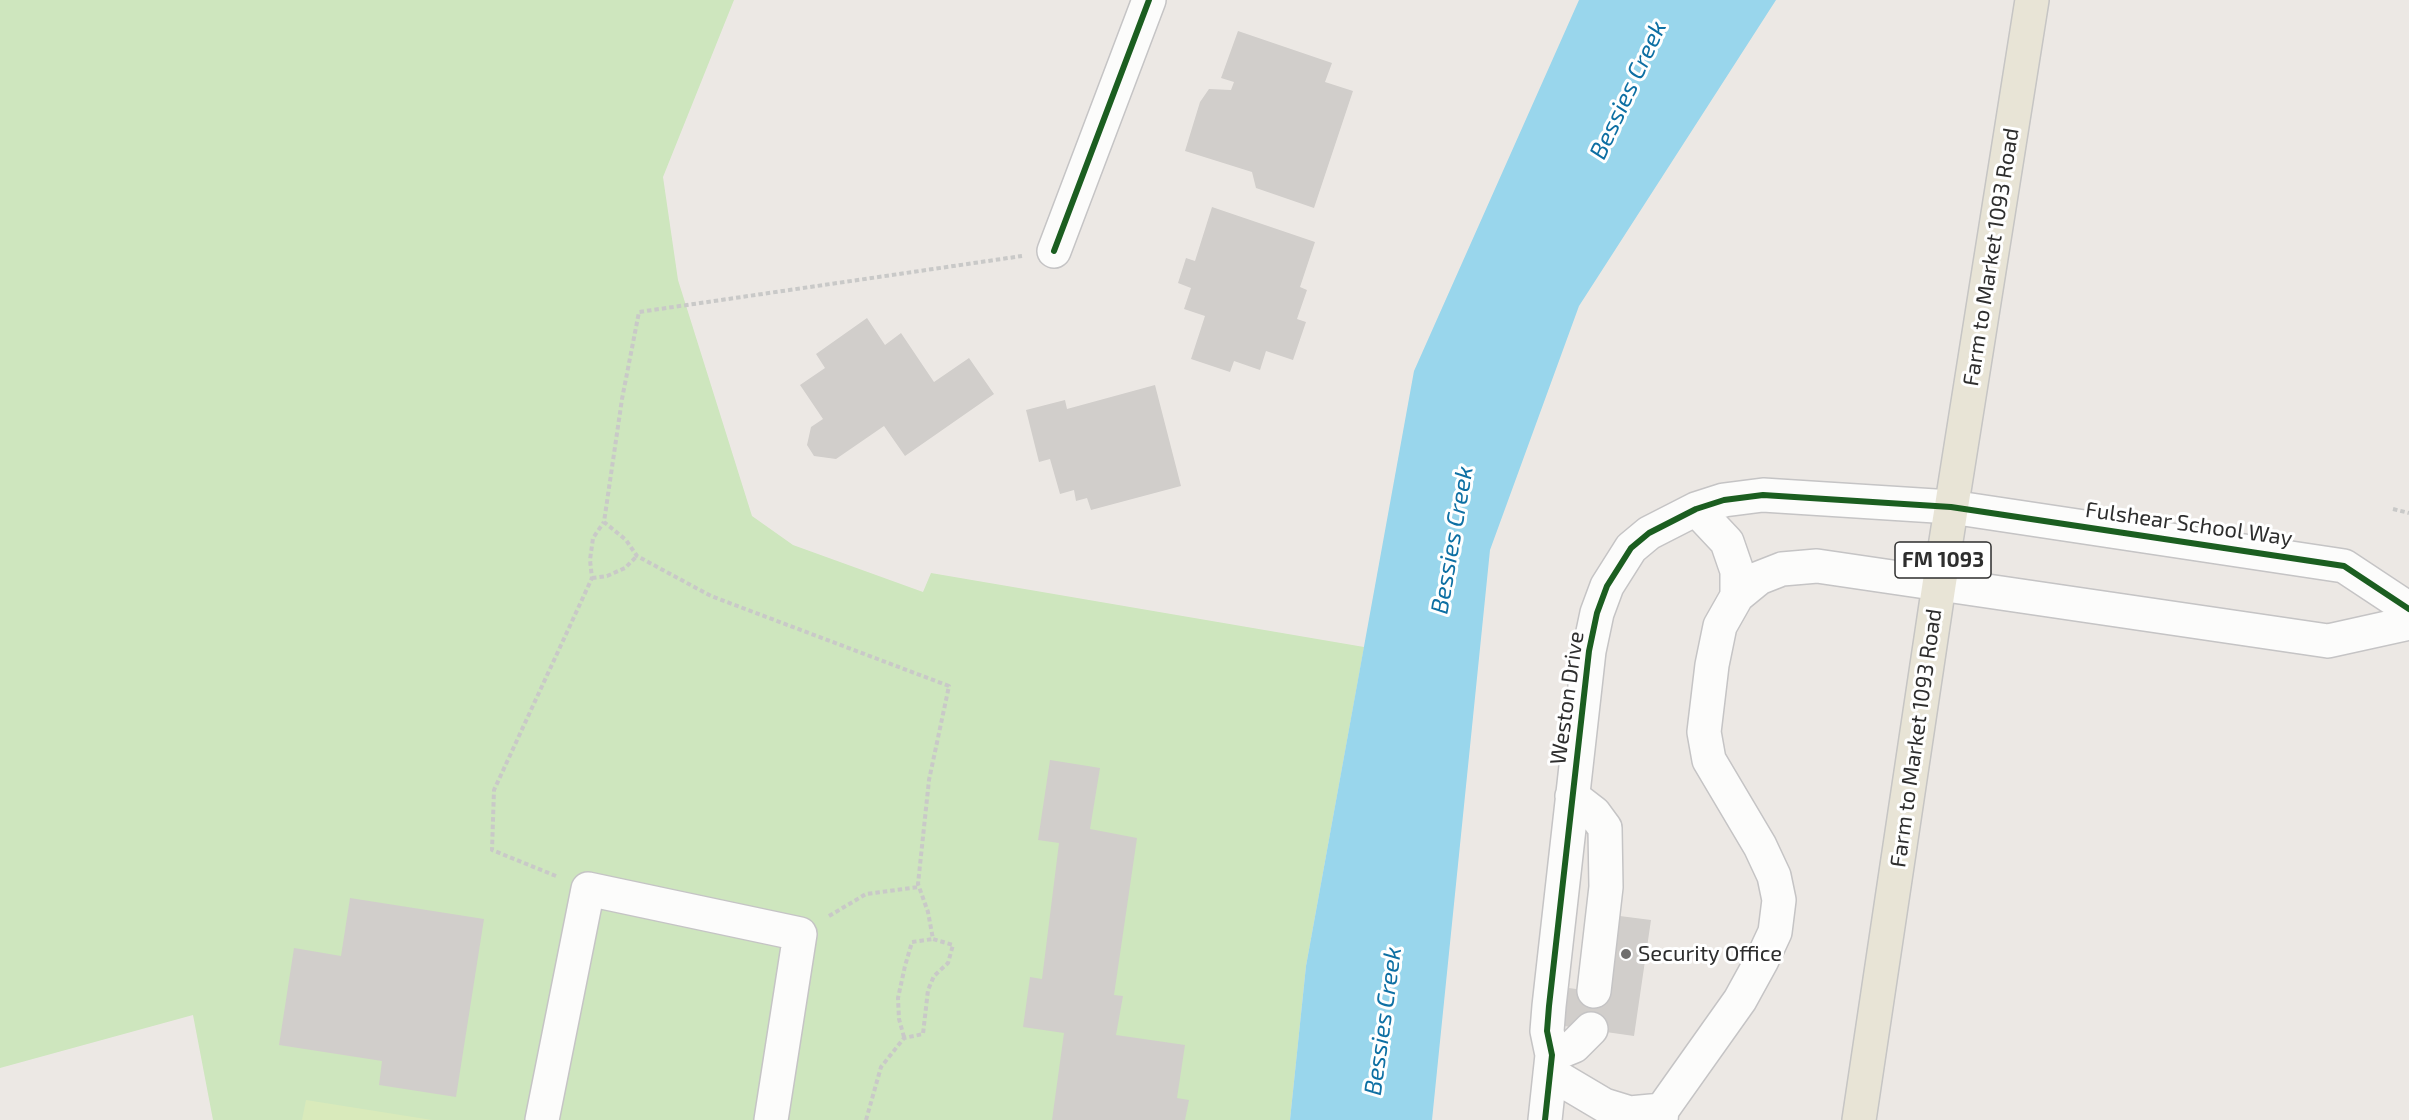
<!DOCTYPE html>
<style>
body{margin:0}
canvas{display:block;background:#ece8e4}
</style>
<canvas width="2409" height="1120"></canvas>
<script>
const g = document.querySelector('canvas').getContext('2d');
g.lineJoin = 'round';
function fill(path, color) { g.fillStyle = color; g.fill(path, 'evenodd'); }
const shape = rows => new Path2D(rows.map(r => 'M' + r).join(''));
function strokePath(path, color, width, dash) { g.strokeStyle = color; g.lineWidth = width; g.lineCap = dash ? 'butt' : 'round'; g.setLineDash(dash || []); g.stroke(path); }
function write(font, color, halo, rows, align = 'center') {
  g.font = font + ' "Exo 2",sans-serif'; g.lineWidth = 6; g.setLineDash([]); g.textBaseline = 'middle'; g.strokeStyle = halo; g.fillStyle = color; for (const [text, x, y, turn = 0] of rows) {
    g.save(); g.translate(x, y); g.rotate((+turn || 0) * Math.PI / 180); g.textAlign = isNaN(turn) ? turn : align; if (halo) g.strokeText(text, 0, 0); g.fillText(text, 0, 0); g.restore();
  }
}
const green = shape([
 [0,0,734,0,663,177,678,280,752,516,793,545,923,592,931,573,1364,647,1306,966,1290,1120,213,1120,193,1015,0,1068]
]);
const pitch = shape([
 [306,1100,432,1120,302,1120]
]);
const water = shape([
 [1579,0,1776,0,1579,306,1490,550,1432,1120,1290,1120,1306,966,1414,371]
]);
const building = shape([
 [1238,31,1332,63,1325,82,1353,91,1314,208,1256,188,1252,172,1185,151,1200,102,1209,89,1231,90,1234,82,1221,78],
 [1212,207,1315,242,1300,287,1307,290,1297,319,1306,322,1293,360,1266,351,1260,370,1234,361,1230,372,1191,359,1205,316,1184,309,1191,288,1178,283,1186,258,1195,261],
 [867,318,885,345,901,333,934,382,969,358,994,394,905,456,884,426,836,459,814,456,807,445,811,427,823,419,800,385,825,368,816,354],
 [1155,385,1181,486,1091,510,1087,498,1076,501,1074,490,1060,494,1050,459,1039,462,1026,410,1065,400,1067,409],
 [1050,760,1100,768,1090,829,1137,838,1114,995,1123,996,1116,1035,1185,1045,1177,1098,1189,1100,1185,1120,1052,1120,1064,1033,1023,1027,1030,977,1042,979,1059,843,1038,840],
 [350,898,484,919,456,1097,379,1085,382,1061,279,1045,294,948,341,956],
 [1612,915,1651,920,1634,1036,1557,1025,1561,987,1599,992]
]);
const path = shape([
 [2393,509,2409,513],
 [592,578,607,576,625,568,637,556],
 [556,876,492,850,494,790,592,578,590,560,593,538,604,522],
 [829,916,866,894,919,887],
 [904,1037,899,1019,898,998,905,966,912,942,933,939],
 [866,1120,881,1067,904,1038,923,1034,928,990,934,976,948,963,953,945,933,939,928,912,918,884,929,780,949,686,711,596,637,556,626,540,604,522,622,399,639,312,1022,256]
]);
const minor = shape([
 [1054,251,1149,0],
 [1737,596,1759,578,1782,569,1817,566,2328,641,2409,623],
 [1572,796,1594,813,1605,828,1606,887,1594,991],
 [1552,1055,1574,1046,1591,1029],
 [1550,1073,1604,1105,1630,1113,1662,1110],
 [542,1120,588,889,800,934,771,1120],
 [1545,1120,1552,1055,1547,1031,1549,1006,1589,651,1597,613,1607,586,1631,548,1649,533,1696,509,1724,500,1763,495,1951,507,2344,566,2409,609],
 [1661,1120,1662,1110,1740,1000,1762,960,1775,932,1779,900,1774,876,1760,846,1709,760,1704,732,1712,665,1720,626,1737,596,1737,571,1727,542,1696,509]
]);
const major = shape([
 [1859,1120,1939,585,2032,0]
]);
const cycleway = shape([
 [1054,251,1149,0],
 [1545,1120,1552,1055,1547,1031,1549,1006,1589,651,1597,613,1607,586,1631,548,1649,533,1696,509,1724,500,1763,495,1951,507,2344,566,2409,609]
]);
const markers = [
 [1626,954,6,"#706f6e"]
];
const shields = [
 [1943,560,96]
];
const shieldNames = [
 ["FM 1093",1943,560]
];
const streetNames = [
 ["Farm to Market 1093 Road",1991,257,-81],
 ["Fulshear School Way",2189,524,8],
 ["Weston Drive",1567,698,-82],
 ["Farm to Market 1093 Road",1916,738,-82]
];
const poiNames = [
 ["Security Office",1638,954]
];
const waterNames = [
 ["Bessies Creek",1628,90,-65],
 ["Bessies Creek",1452,540,-80],
 ["Bessies Creek",1383,1021,-82]
];
fill(green, '#cee6be');
fill(pitch, '#d9eabb');
fill(water, '#99d6ec');
fill(building, '#d1cecb');
strokePath(minor, '#c5c4c5', 36);
strokePath(major, '#c6c5c4', 36);
strokePath(path, '#c9c9c8', 4, [4.5, 3]);
strokePath(minor, '#fcfcfb', 33);
strokePath(major, '#e8e4d6', 33);
strokePath(cycleway, '#1b5e20', 6);
for (const [x, y, r, color] of markers) { const dot = new Path2D(); dot.arc(x, y, r, 0, 2 * Math.PI); g.fillStyle = color; g.fill(dot); strokePath(dot, '#fff', 2); }
for (const [x, y, w] of shields) { const box = new Path2D(); box.roundRect(x - w / 2, y - 18, w, 36, 4.5); g.fillStyle = '#fff'; g.fill(box); strokePath(box, '#2e2e2e', 1.5); }
write('bold 21px', '#2e2e2e', null, shieldNames);
write('22px', '#2e2e2e', '#fff', streetNames);
write('22px', '#2e2e2e', '#fff', poiNames, 'left');
write('italic 24px', '#0d6fa3', '#fff', waterNames);
</script>
